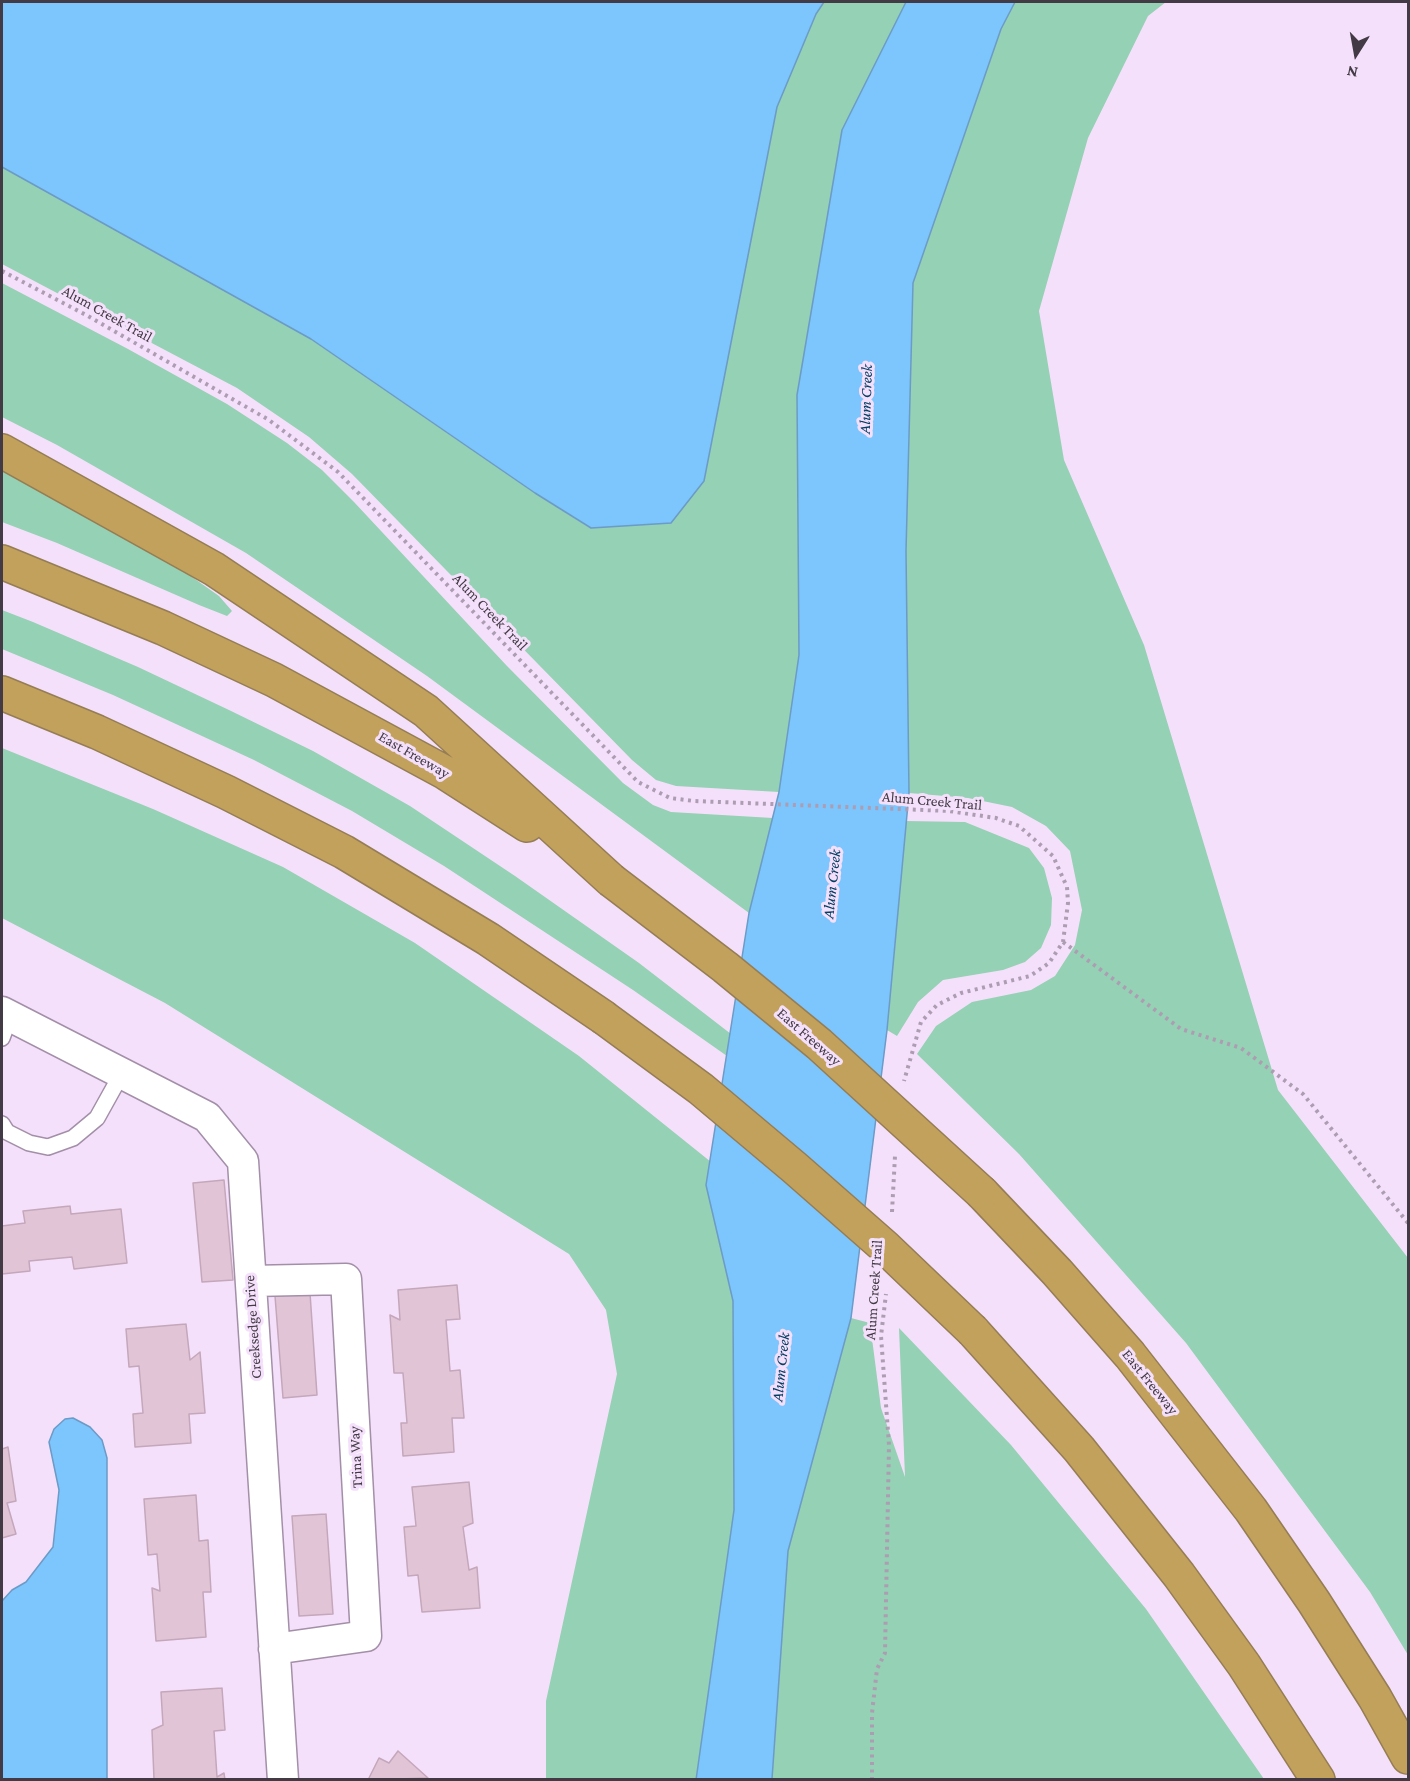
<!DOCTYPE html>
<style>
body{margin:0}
#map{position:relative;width:1410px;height:1781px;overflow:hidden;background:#f5e0fb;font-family:"Crimson Pro",serif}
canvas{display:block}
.frame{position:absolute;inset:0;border:3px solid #423a44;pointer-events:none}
.north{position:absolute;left:1326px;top:24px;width:60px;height:60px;-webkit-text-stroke:4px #f5e0fb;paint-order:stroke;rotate:191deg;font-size:16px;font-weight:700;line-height:24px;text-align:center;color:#423a44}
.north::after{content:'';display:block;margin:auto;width:21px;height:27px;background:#423a44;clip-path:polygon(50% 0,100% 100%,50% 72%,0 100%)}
</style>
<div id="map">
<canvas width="1410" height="1781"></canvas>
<div class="frame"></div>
<div class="north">N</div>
</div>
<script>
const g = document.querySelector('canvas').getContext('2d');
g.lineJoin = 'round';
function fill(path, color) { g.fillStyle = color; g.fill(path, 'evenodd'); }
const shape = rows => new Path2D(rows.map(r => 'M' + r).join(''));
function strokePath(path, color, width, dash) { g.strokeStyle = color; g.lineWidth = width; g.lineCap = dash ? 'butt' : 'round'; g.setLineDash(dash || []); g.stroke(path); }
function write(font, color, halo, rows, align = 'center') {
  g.font = font + ' "Crimson Pro",serif'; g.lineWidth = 6; g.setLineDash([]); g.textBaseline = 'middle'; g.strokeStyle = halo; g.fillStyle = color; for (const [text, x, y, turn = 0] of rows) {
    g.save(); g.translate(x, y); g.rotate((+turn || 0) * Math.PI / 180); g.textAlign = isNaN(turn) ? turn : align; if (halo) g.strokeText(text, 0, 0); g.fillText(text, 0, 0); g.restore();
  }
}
const green = shape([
 [824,2,906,2,842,130,797,395,799,655,779,792,676,786,656,780,632,760,352,474,309,437,237,388,2,264,2,167,311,339,535,493,590,528,816,14],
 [1015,2,1166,2,1148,16,1088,138,1039,311,1064,460,1144,645,1278,1090,1408,1258,1408,1655,1370,1592,1186,1343,1019,1154,917,1054,936,1026,972,1002,1031,990,1055,976,1075,945,1082,910,1070,851,1046,826,1012,807,968,798,909,793,906,551,913,283,1001,29],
 [2,283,128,349,227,404,287,443,322,470,354,502,507,666,623,783,653,805,671,812,773,818,749,913,427,676,246,553,57,445,2,417],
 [2,470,168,560,219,596,232,611,227,616,199,605,57,543,2,522],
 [2,610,33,622,138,667,229,710,313,751,410,806,515,876,639,963,731,1034,727,1056,633,990,444,866,352,811,254,760,113,695,2,649],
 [2,748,153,809,283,867,415,943,579,1056,711,1162,706,1185,733,1301,734,1510,696,1779,546,1779,546,1701,617,1374,606,1310,569,1254,165,1003,2,918],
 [906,821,965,822,1029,848,1044,868,1052,898,1051,925,1041,948,1025,962,1003,970,943,980,918,1002,897,1036,887,1030],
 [851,1318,870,1323,881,1408,905,1477,899,1328,1011,1445,1146,1609,1264,1779,772,1780,788,1551]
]);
const water = shape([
 [2,2,824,2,816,14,777,107,704,481,671,523,591,528,535,493,311,339,2,167,2,2],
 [906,2,1015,2,1001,29,913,283,906,551,909,793,887,1030,851,1318,788,1551,772,1779,696,1780,734,1510,733,1301,706,1185,749,913,779,792,799,655,797,395,842,130,906,2],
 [73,1418,90,1427,102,1440,107,1458,107,1779,2,1779,2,1601,12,1590,26,1582,53,1547,59,1490,49,1442,54,1429,65,1419,73,1418]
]);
const building = shape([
 [224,1180,233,1280,202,1282,193,1183,224,1180],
 [70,1206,71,1214,121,1209,127,1263,74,1269,72,1257,29,1261,30,1271,2,1274,2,1226,25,1223,23,1211,70,1206],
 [457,1285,460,1319,446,1320,450,1371,460,1370,464,1418,452,1418,454,1452,403,1456,401,1423,407,1423,403,1373,394,1373,390,1315,400,1320,398,1290,457,1285],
 [310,1293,317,1395,283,1398,275,1296,310,1293],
 [186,1324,190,1360,200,1352,205,1413,189,1414,191,1443,135,1447,133,1414,143,1413,139,1366,129,1367,126,1329,186,1324],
 [8,1447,16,1501,7,1503,16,1534,2,1538,2,1449,8,1447],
 [469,1482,473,1523,463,1527,469,1570,477,1567,480,1608,422,1612,418,1575,408,1576,404,1527,416,1526,412,1487,469,1482],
 [196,1495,199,1541,208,1540,211,1592,203,1592,206,1637,156,1641,152,1588,160,1591,157,1554,148,1555,144,1499,196,1495],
 [326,1514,333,1614,299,1616,292,1516,326,1514],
 [222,1688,225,1730,214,1731,217,1777,224,1773,225,1780,154,1779,152,1730,163,1725,161,1692,222,1688],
 [398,1751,428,1778,368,1780,379,1758,389,1763,398,1751]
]);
const path = shape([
 [2,271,88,316,269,420,338,472,638,782,670,798,694,801,949,811,996,818,1019,826,1053,856,1067,887,1068,903,1063,942,1049,963,1030,976,961,993,937,1005,921,1022,904,1081],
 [1063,942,1181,1029,1241,1048,1303,1094,1408,1223],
 [892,1212,895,1156],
 [872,1780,872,1713,877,1669,885,1653,889,1445,881,1336,886,1294]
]);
const service = shape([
 [2,1038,10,1016],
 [2,1124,7,1132,29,1143,48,1147,73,1138,97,1118,122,1073]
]);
const minor = shape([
 [2,1012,207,1117,243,1161,283,1780],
 [251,1281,346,1279,366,1636,274,1649]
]);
const motorway = shape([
 [2,451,214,569,426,711,611,880],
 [2,562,163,628,274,680,446,773,527,825],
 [2,693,97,732,226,792,344,852,488,939,603,1017],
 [982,1193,1057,1272,1130,1355,1251,1510,1314,1602,1375,1698,1408,1757],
 [973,1331,1079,1449,1179,1575,1244,1665,1318,1780]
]);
const motorwayBridge = shape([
 [611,880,725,967,819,1044,982,1193],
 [603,1017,701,1089,795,1168,885,1247,973,1331]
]);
const streetNames = [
 ["Alum Creek Trail",107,314,29],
 ["Alum Creek Trail",490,612,46],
 ["East Freeway",414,755,30],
 ["Alum Creek Trail",932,801,5],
 ["East Freeway",809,1037,41],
 ["Alum Creek Trail",874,1290,-86],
 ["Creeksedge Drive",253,1327,-94],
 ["East Freeway",1150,1382,51],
 ["Trina Way",356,1457,-93]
];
const waterNames = [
 ["Alum Creek",866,399,-88],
 ["Alum Creek",832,884,-84],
 ["Alum Creek",781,1367,-84]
];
fill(green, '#95d1b4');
fill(water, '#7cc5fd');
strokePath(water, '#6b9bc6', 1.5);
fill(building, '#e2c4d7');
strokePath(building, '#c4a7ba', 1.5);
strokePath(service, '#a38fa8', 18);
strokePath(minor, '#a38fa8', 33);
strokePath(motorway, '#957d54', 36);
strokePath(path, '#ad9db2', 4, [3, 4.5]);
strokePath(service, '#fff', 15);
strokePath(minor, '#fff', 30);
strokePath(motorway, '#c2a15d', 33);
strokePath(motorwayBridge, '#957d54', 36, []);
strokePath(motorwayBridge, '#c2a15d', 33);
write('15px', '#423a44', '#f5e0fb', streetNames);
write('italic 16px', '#033f63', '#f5e0fb', waterNames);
</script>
